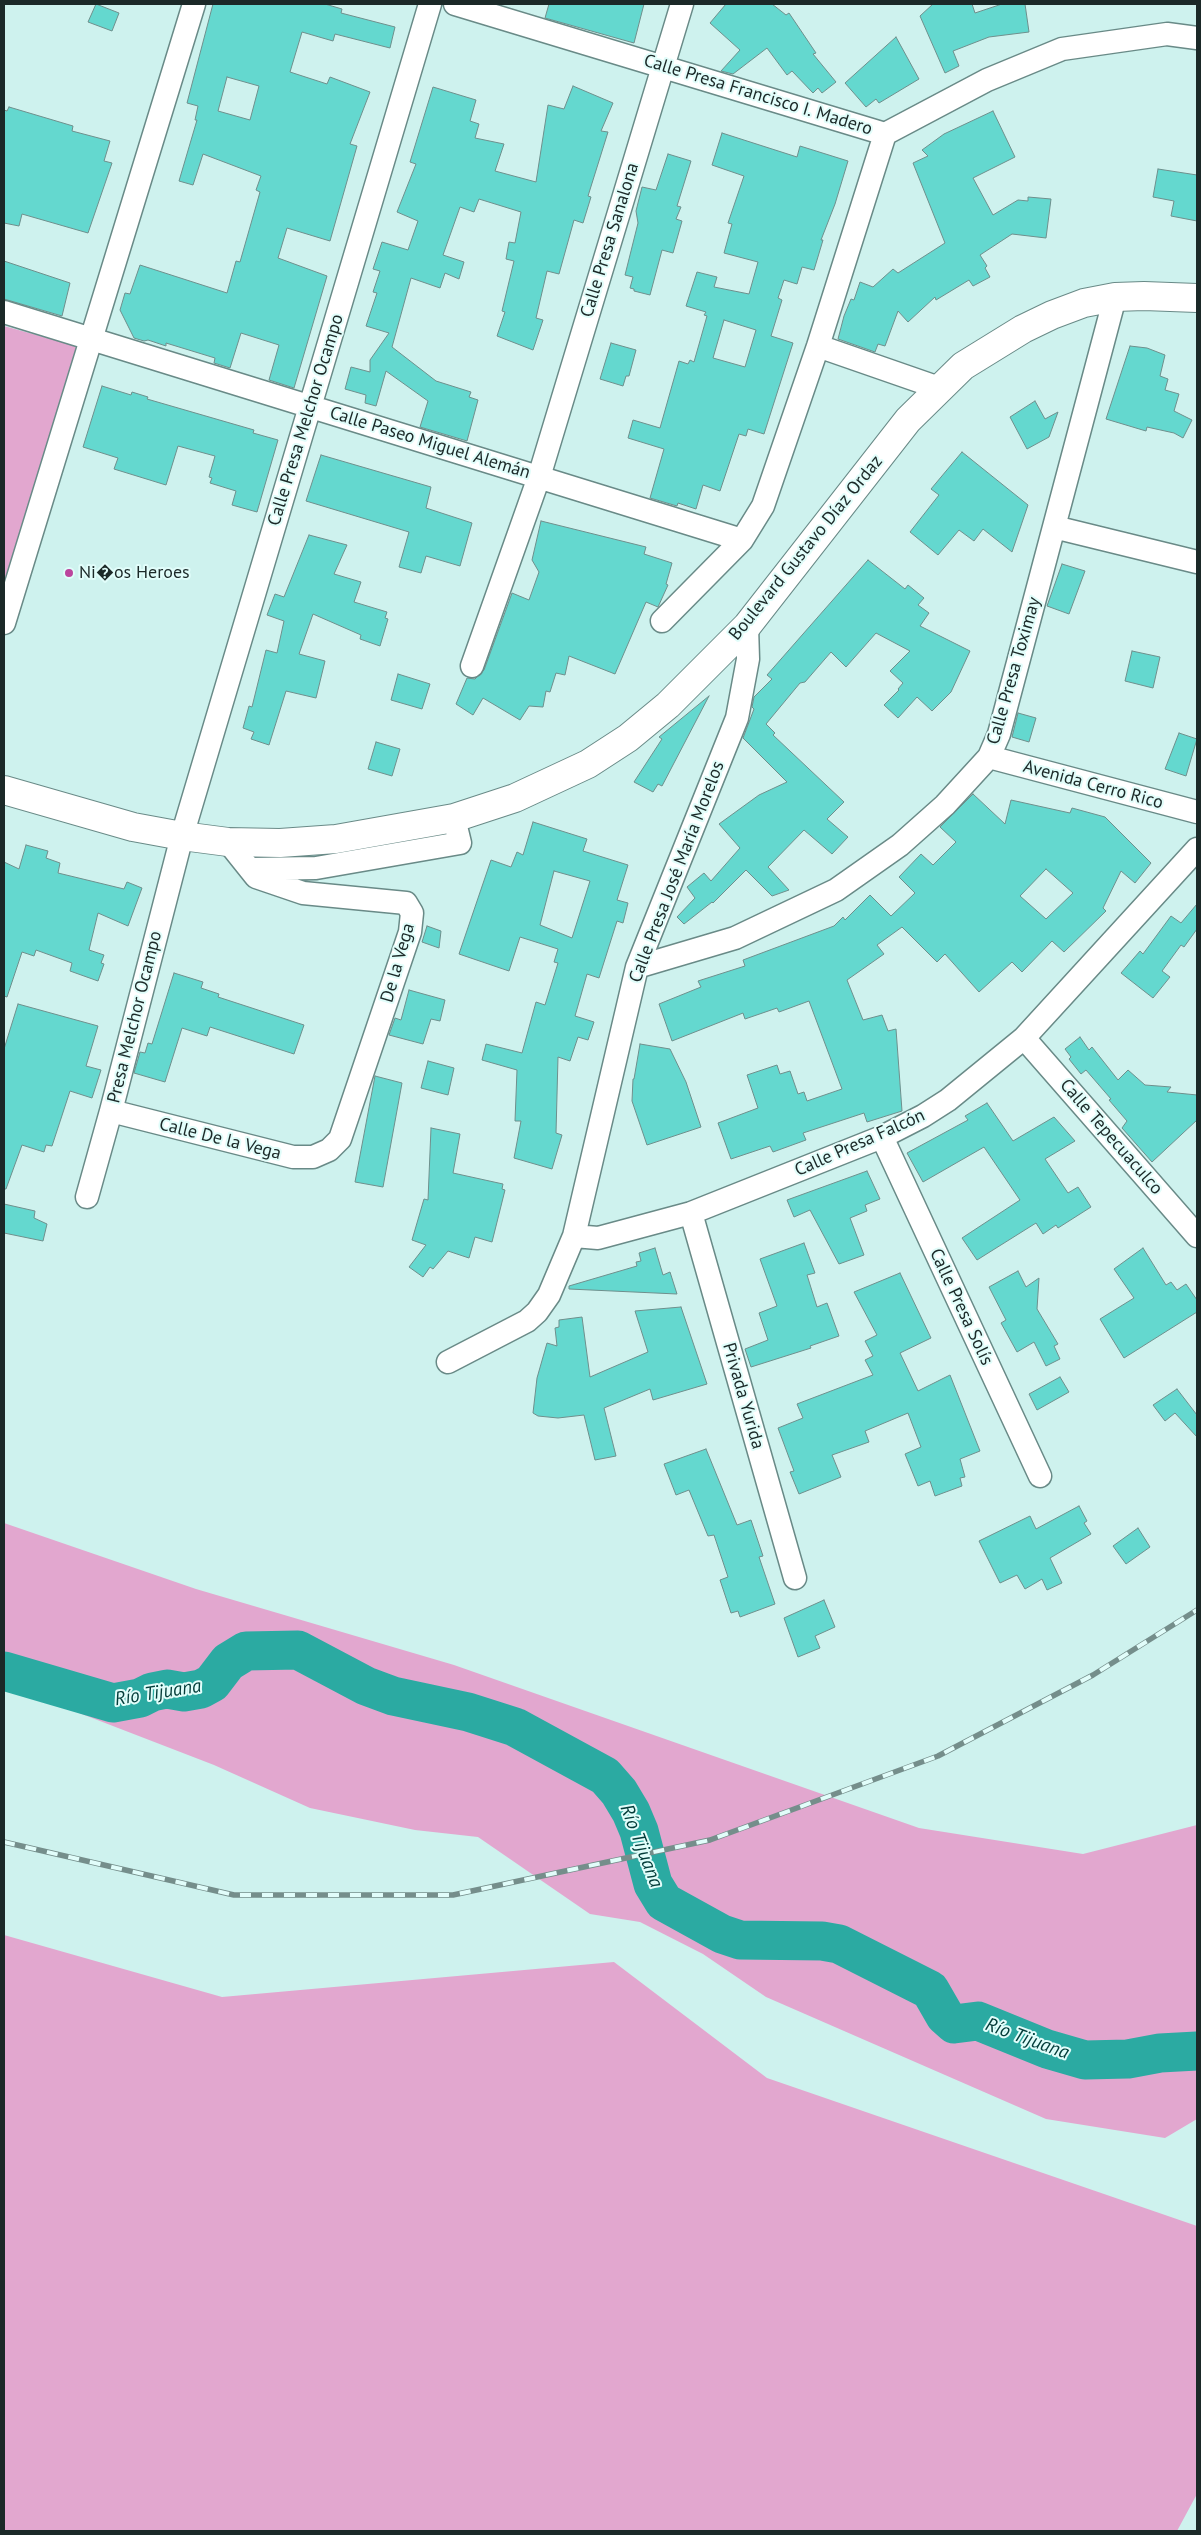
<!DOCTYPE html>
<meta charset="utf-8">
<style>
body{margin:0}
#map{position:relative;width:1201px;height:2535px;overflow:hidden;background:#cef2ee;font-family:"PT Sans",sans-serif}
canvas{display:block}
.frame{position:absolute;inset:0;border:5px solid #1b2928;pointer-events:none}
</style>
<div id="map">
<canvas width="1201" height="2535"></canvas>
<div class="frame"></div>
</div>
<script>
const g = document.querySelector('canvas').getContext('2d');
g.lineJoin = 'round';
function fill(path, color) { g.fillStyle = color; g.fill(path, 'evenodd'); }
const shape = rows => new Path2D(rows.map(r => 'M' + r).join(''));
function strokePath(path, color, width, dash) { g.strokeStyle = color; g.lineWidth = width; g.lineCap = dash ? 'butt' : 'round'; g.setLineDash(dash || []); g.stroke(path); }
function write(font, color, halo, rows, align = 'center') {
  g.font = font + ' "PT Sans",sans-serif'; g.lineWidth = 4; g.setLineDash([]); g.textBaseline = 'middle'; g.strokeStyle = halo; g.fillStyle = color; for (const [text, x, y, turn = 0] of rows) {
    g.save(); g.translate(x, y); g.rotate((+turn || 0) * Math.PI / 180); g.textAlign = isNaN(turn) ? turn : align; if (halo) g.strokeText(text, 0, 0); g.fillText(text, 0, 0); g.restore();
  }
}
const green = shape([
 [4,326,80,347,4,586],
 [4,1523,196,1589,454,1665,919,1828,1083,1854,1197,1825,1197,2119,1165,2138,1046,2119,766,1997,703,1954,640,1922,590,1914,478,1837,415,1830,310,1808,214,1765,4,1684],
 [4,1935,222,1997,614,1962,767,2078,1197,2226,1197,2494,1177,2531,4,2531]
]);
const river = shape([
 [4,1671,113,1703,140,1698,152,1692,167,1689,184,1692,201,1689,212,1683,228,1662,246,1651,298,1650,366,1686,393,1696,468,1712,515,1727,605,1776,619,1792,631,1812,639,1831,653,1884,664,1902,722,1934,740,1940,822,1941,839,1944,930,1990,945,2016,954,2024,978,2021,1047,2049,1085,2060,1128,2059,1160,2053,1197,2051]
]);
const building = shape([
 [96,4,119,13,112,31,88,22,96,4],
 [213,4,325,4,342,9,341,13,395,27,390,48,335,34,333,41,302,32,290,72,327,84,330,77,370,92,350,144,357,146,330,241,287,228,278,258,327,276,294,388,269,380,279,345,241,333,230,368,214,363,215,358,166,343,166,346,148,340,144,341,134,338,120,310,125,293,130,294,140,265,227,293,236,261,240,262,260,192,256,190,261,176,203,154,193,185,179,181,197,120,195,120,198,106,187,103,213,4],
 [227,77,259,86,250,120,218,111,227,77],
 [549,4,644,4,634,43,545,18,549,4],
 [726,4,772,4,786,15,789,13,816,53,813,54,836,82,822,93,818,88,813,93,792,71,787,75,767,48,733,74,721,71,740,50,710,23,726,4],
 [933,4,972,4,975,13,1002,4,1025,4,1029,32,989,37,953,51,959,66,945,73,920,16,933,4],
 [896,37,919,79,879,103,876,99,866,107,845,83,896,37],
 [573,86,613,103,601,131,608,132,588,196,591,197,583,223,574,220,559,274,547,271,536,318,543,320,533,350,497,336,505,312,502,311,514,261,506,259,509,242,515,243,521,212,479,199,474,212,460,207,443,255,464,262,459,279,445,273,440,288,411,278,392,347,436,381,471,392,469,397,478,400,467,441,420,427,428,401,386,371,376,406,365,403,366,395,345,389,351,367,370,372,370,360,389,333,366,326,377,293,373,292,380,271,373,269,382,242,408,250,418,221,397,212,416,164,410,162,433,87,476,100,470,121,479,124,475,138,504,144,495,171,536,182,548,105,564,109,573,86],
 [9,107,73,126,72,131,110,141,104,161,112,163,88,233,22,214,19,226,4,223,4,110,7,111,9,107],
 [993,111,1015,157,973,178,993,215,1018,200,1028,201,1028,197,1051,199,1046,238,1012,234,980,255,987,266,985,268,990,277,973,286,969,280,936,300,935,297,908,322,898,311,885,346,878,344,875,352,838,339,844,316,851,299,854,300,860,282,873,287,893,269,898,273,945,243,913,163,928,156,922,150,944,134,993,111],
 [722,133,797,157,800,146,848,161,835,204,821,240,823,240,814,270,802,267,797,284,784,280,778,298,782,300,771,336,793,343,764,434,748,429,746,436,739,434,720,491,703,485,696,509,678,503,677,506,650,498,664,449,628,438,633,420,660,428,679,361,688,364,690,360,694,362,707,316,704,315,706,312,686,306,697,272,717,277,714,287,749,294,758,262,724,253,732,224,728,223,744,176,712,165,722,133],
 [724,320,756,330,745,367,713,358,724,320],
 [668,154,691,161,677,206,681,207,676,219,682,221,673,253,662,250,650,295,634,291,634,289,630,288,633,277,625,275,638,223,636,211,642,187,656,190,668,154],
 [1158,169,1197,175,1197,221,1171,216,1174,201,1153,197,1158,169],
 [4,261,70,283,62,316,4,299,4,261],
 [611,343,636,350,629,376,626,376,623,386,600,379,611,343],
 [1130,346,1147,348,1165,355,1160,376,1168,379,1165,390,1179,394,1174,411,1192,420,1183,438,1174,433,1147,427,1146,431,1106,419,1130,346],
 [102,386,131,395,132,392,148,397,147,399,254,430,253,433,278,440,257,512,232,505,236,491,210,483,212,478,209,477,215,456,178,446,166,485,114,469,118,458,83,447,102,386],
 [1035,401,1045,419,1058,412,1049,437,1027,449,1010,417,1035,401],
 [962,452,1028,505,1012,552,983,529,974,541,959,530,938,555,910,532,939,495,931,489,962,452],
 [321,455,431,487,426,508,472,523,460,566,426,556,421,573,399,567,409,532,306,501,321,455],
 [541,521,646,547,644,554,672,563,666,584,668,585,658,607,646,602,615,674,569,656,565,675,556,673,550,692,546,691,543,707,529,706,520,720,483,698,473,715,456,704,467,678,475,679,484,670,512,593,529,600,539,572,532,560,541,521],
 [309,535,347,545,334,574,361,582,354,602,387,612,385,618,388,619,380,646,360,639,361,635,313,614,299,654,325,661,316,698,286,691,269,745,251,739,254,732,243,728,249,706,252,707,266,650,277,653,284,621,267,615,275,594,284,597,309,535],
 [868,560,905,589,908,585,924,598,918,605,929,613,920,626,970,651,951,692,932,711,917,697,898,718,884,705,899,690,898,689,903,683,890,671,910,651,876,633,846,667,831,652,805,682,800,683,766,724,775,733,773,735,844,802,827,819,848,837,832,854,804,830,768,867,789,890,772,896,746,870,713,903,712,902,684,924,677,917,695,898,687,887,704,873,711,881,740,848,719,824,759,795,787,782,743,738,754,709,752,707,754,697,772,679,767,675,868,560],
 [1062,564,1085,571,1069,614,1047,606,1062,564],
 [1132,651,1160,657,1153,688,1125,681,1132,651],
 [398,674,430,684,422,709,391,700,398,674],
 [709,696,662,786,658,784,653,792,634,782,662,739,659,737,709,696],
 [1018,713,1036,718,1029,742,1012,737,1018,713],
 [1179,733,1197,739,1186,776,1165,769,1179,733],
 [376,742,400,749,392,776,368,769,376,742],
 [973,794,1005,824,1011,800,1070,813,1072,808,1105,817,1151,863,1135,883,1121,871,1103,908,1106,911,1064,952,1052,941,1022,972,1012,962,979,992,945,954,937,962,902,927,877,945,884,954,847,980,863,1020,882,1015,888,1031,896,1029,902,1111,867,1122,864,1113,803,1133,806,1140,773,1152,770,1146,731,1159,718,1123,758,1108,747,1075,777,1065,780,1074,790,1071,798,1094,804,1092,807,1101,842,1089,809,1001,779,1012,777,1008,745,1019,743,1013,672,1041,659,1004,701,987,698,981,745,966,743,960,834,926,843,917,845,920,870,895,891,916,915,893,899,877,921,854,933,865,956,842,940,827,973,794],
 [1046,869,1073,893,1046,919,1020,896,1046,869],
 [533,822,587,839,583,851,628,865,617,900,628,903,623,923,617,921,599,978,587,974,575,1016,594,1022,588,1040,578,1037,570,1061,558,1057,556,1133,562,1135,552,1169,514,1158,521,1121,515,1121,517,1070,482,1060,486,1044,522,1053,536,1002,545,1005,558,963,554,962,558,949,520,937,509,971,459,954,491,860,511,867,517,852,523,855,533,822],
 [554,871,590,881,572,938,540,925,554,871],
 [26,845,48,851,46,858,60,863,58,873,124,889,127,882,142,888,128,926,98,913,89,950,104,955,101,963,104,964,98,981,70,971,72,963,36,950,34,956,22,952,7,997,4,996,4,862,19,869,26,845],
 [1197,904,1197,929,1184,947,1181,945,1162,971,1170,977,1153,998,1121,973,1140,951,1143,954,1171,916,1181,923,1197,904],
 [427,926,441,931,439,948,422,942,427,926],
 [174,973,203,982,201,988,219,994,218,997,304,1025,294,1054,210,1027,207,1036,182,1028,165,1082,134,1073,140,1052,145,1053,148,1043,152,1044,174,973],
 [409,990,445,1000,440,1021,431,1019,423,1044,389,1035,395,1018,401,1020,409,990],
 [18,1004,98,1026,86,1066,101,1070,92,1098,70,1091,52,1146,46,1145,44,1152,22,1145,6,1189,4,1189,4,1049,18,1004],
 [1080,1037,1089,1050,1092,1047,1118,1080,1128,1070,1145,1085,1171,1087,1167,1092,1197,1095,1197,1120,1152,1162,1122,1128,1127,1121,1109,1100,1111,1099,1086,1070,1081,1074,1069,1059,1071,1057,1065,1049,1080,1037],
 [640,1044,670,1049,686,1082,701,1127,647,1145,632,1101,633,1079,634,1079,640,1044],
 [428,1061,454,1068,448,1095,421,1088,428,1061],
 [375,1076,402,1083,383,1187,355,1182,375,1076],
 [987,1103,1013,1141,1054,1117,1075,1141,1045,1159,1068,1193,1078,1187,1091,1207,1058,1228,1056,1225,1043,1234,1036,1223,977,1260,962,1238,1020,1200,984,1147,923,1182,907,1153,968,1120,965,1116,987,1103],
 [431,1128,460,1134,453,1173,503,1184,502,1189,505,1190,492,1242,475,1237,469,1258,448,1251,433,1269,430,1267,423,1277,409,1267,426,1245,412,1240,424,1199,428,1200,431,1128],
 [867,1171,880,1199,865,1205,867,1211,850,1218,864,1255,839,1264,810,1210,794,1217,787,1200,867,1171],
 [4,1204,35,1211,34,1218,47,1224,43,1241,4,1233,4,1204],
 [804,1243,815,1273,807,1275,817,1307,827,1303,839,1336,810,1346,811,1348,751,1367,745,1349,768,1340,759,1313,777,1306,760,1259,804,1243],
 [655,1248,663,1275,670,1272,677,1294,569,1289,569,1286,637,1266,636,1262,641,1261,639,1253,655,1248],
 [1143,1248,1166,1285,1171,1282,1177,1290,1186,1284,1197,1300,1197,1312,1124,1358,1100,1319,1134,1298,1114,1269,1143,1248],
 [1018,1271,1026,1287,1039,1278,1037,1309,1058,1344,1054,1346,1060,1359,1046,1366,1034,1342,1017,1352,1001,1323,1006,1320,989,1287,1018,1271],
 [900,1273,931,1338,900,1353,918,1391,950,1375,980,1451,960,1459,965,1477,960,1478,962,1486,935,1496,930,1481,918,1486,905,1454,921,1447,908,1413,865,1431,869,1442,832,1455,841,1477,799,1494,790,1472,794,1471,778,1428,803,1418,797,1404,873,1375,865,1360,873,1356,865,1341,877,1335,854,1292,900,1273],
 [681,1307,707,1384,653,1400,650,1389,604,1408,616,1456,595,1460,584,1415,558,1418,538,1416,533,1413,537,1378,547,1343,557,1346,555,1328,559,1327,559,1320,582,1317,590,1377,648,1352,635,1311,681,1307],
 [1060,1377,1069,1392,1037,1410,1029,1394,1060,1377],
 [1177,1389,1197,1415,1197,1437,1175,1413,1165,1421,1153,1405,1177,1389],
 [706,1449,737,1525,751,1520,763,1556,759,1557,775,1604,740,1617,738,1611,731,1613,720,1580,728,1577,714,1535,708,1536,689,1490,676,1495,664,1464,706,1449],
 [1079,1506,1087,1521,1084,1523,1091,1534,1050,1558,1062,1583,1047,1590,1042,1579,1025,1589,1017,1575,1000,1583,979,1541,1030,1516,1036,1529,1079,1506],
 [1138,1528,1150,1547,1126,1564,1113,1546,1138,1528],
 [824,1600,835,1627,815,1636,820,1648,798,1657,784,1618,824,1600]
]);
const minor = shape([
 [455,4,885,134,987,80,1062,49,1167,34,1197,38],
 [4,312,742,540],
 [818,346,939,388],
 [1054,527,1197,562],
 [662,621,742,540,763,506,818,346,885,134],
 [4,623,194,4],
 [472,666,539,477,682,4],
 [989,757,1197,812],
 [252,869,316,868,460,843,454,818],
 [637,967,735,938,836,890,900,845,945,805,989,757,999,734,1115,297],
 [1024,1038,1197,1236],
 [111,1111,293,1157,313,1157,329,1150,340,1139,410,932,412,913,406,903,303,893,256,877,228,842],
 [882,1137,1040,1476],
 [87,1197,111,1111,182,836,430,4],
 [691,1213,795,1578],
 [574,1236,598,1238,691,1213,882,1137,923,1116,948,1100,1024,1038,1197,849],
 [448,1362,527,1321,537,1312,549,1295,574,1236,637,967,737,718,748,659,747,626]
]);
const major = shape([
 [4,790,133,827,182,836,228,842,280,843,336,839,454,818,515,798,588,764,628,738,668,705,747,626,908,420,963,366,1023,329,1052,315,1084,303,1115,297,1144,296,1197,298]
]);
const rail = shape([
 [4,1842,234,1895,453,1895,710,1840,938,1756,1093,1675,1197,1610]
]);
const markers = [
 [69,573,5,"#bb459d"]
];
const streetNames = [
 ["Calle Presa Francisco I. Madero",758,95,17],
 ["Calle Presa Sanalona",610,240,-73],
 ["Calle Presa Melchor Ocampo",306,420,-73],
 ["Calle Paseo Miguel Alemán",430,443,17],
 ["Boulevard Gustavo Díaz Ordaz",806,548,-51],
 ["Calle Presa Toximay",1014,671,-74],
 ["Avenida Cerro Rico",1093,785,15],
 ["Calle Presa José María Morelos",677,872,-69],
 ["De la Vega",398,963,-74],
 ["Presa Melchor Ocampo",135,1017,-76],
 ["Calle Tepecuaculco",1111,1137,49],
 ["Calle De la Vega",220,1139,14],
 ["Calle Presa Falcón",860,1143,-24],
 ["Calle Presa Solís",961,1307,65],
 ["Privada Yurida",743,1396,74]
];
const poiNames = [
 ["Ni�os Heroes",79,573]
];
const waterNames = [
 ["Río Tijuana",158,1693,-9],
 ["Río Tijuana",641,1846,69],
 ["Río Tijuana",1027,2039,20]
];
fill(green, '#e2a7cf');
strokePath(river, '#2baaa2', 39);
fill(building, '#64d8cf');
strokePath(building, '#6e8f8c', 1);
strokePath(minor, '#698a87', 25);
strokePath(major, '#698a87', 30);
strokePath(minor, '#fff', 22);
strokePath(major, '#fff', 28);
strokePath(rail, '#758e8b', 5.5);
strokePath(rail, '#e1fdfa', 4, [11]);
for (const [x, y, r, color] of markers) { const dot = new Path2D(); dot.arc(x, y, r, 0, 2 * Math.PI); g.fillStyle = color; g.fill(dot); strokePath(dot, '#e1fdfa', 2); }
write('18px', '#1b2928', '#e1fdfa', streetNames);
write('18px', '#1b2928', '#e1fdfa', poiNames, 'left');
write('italic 19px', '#033c39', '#e1fdfa', waterNames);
</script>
